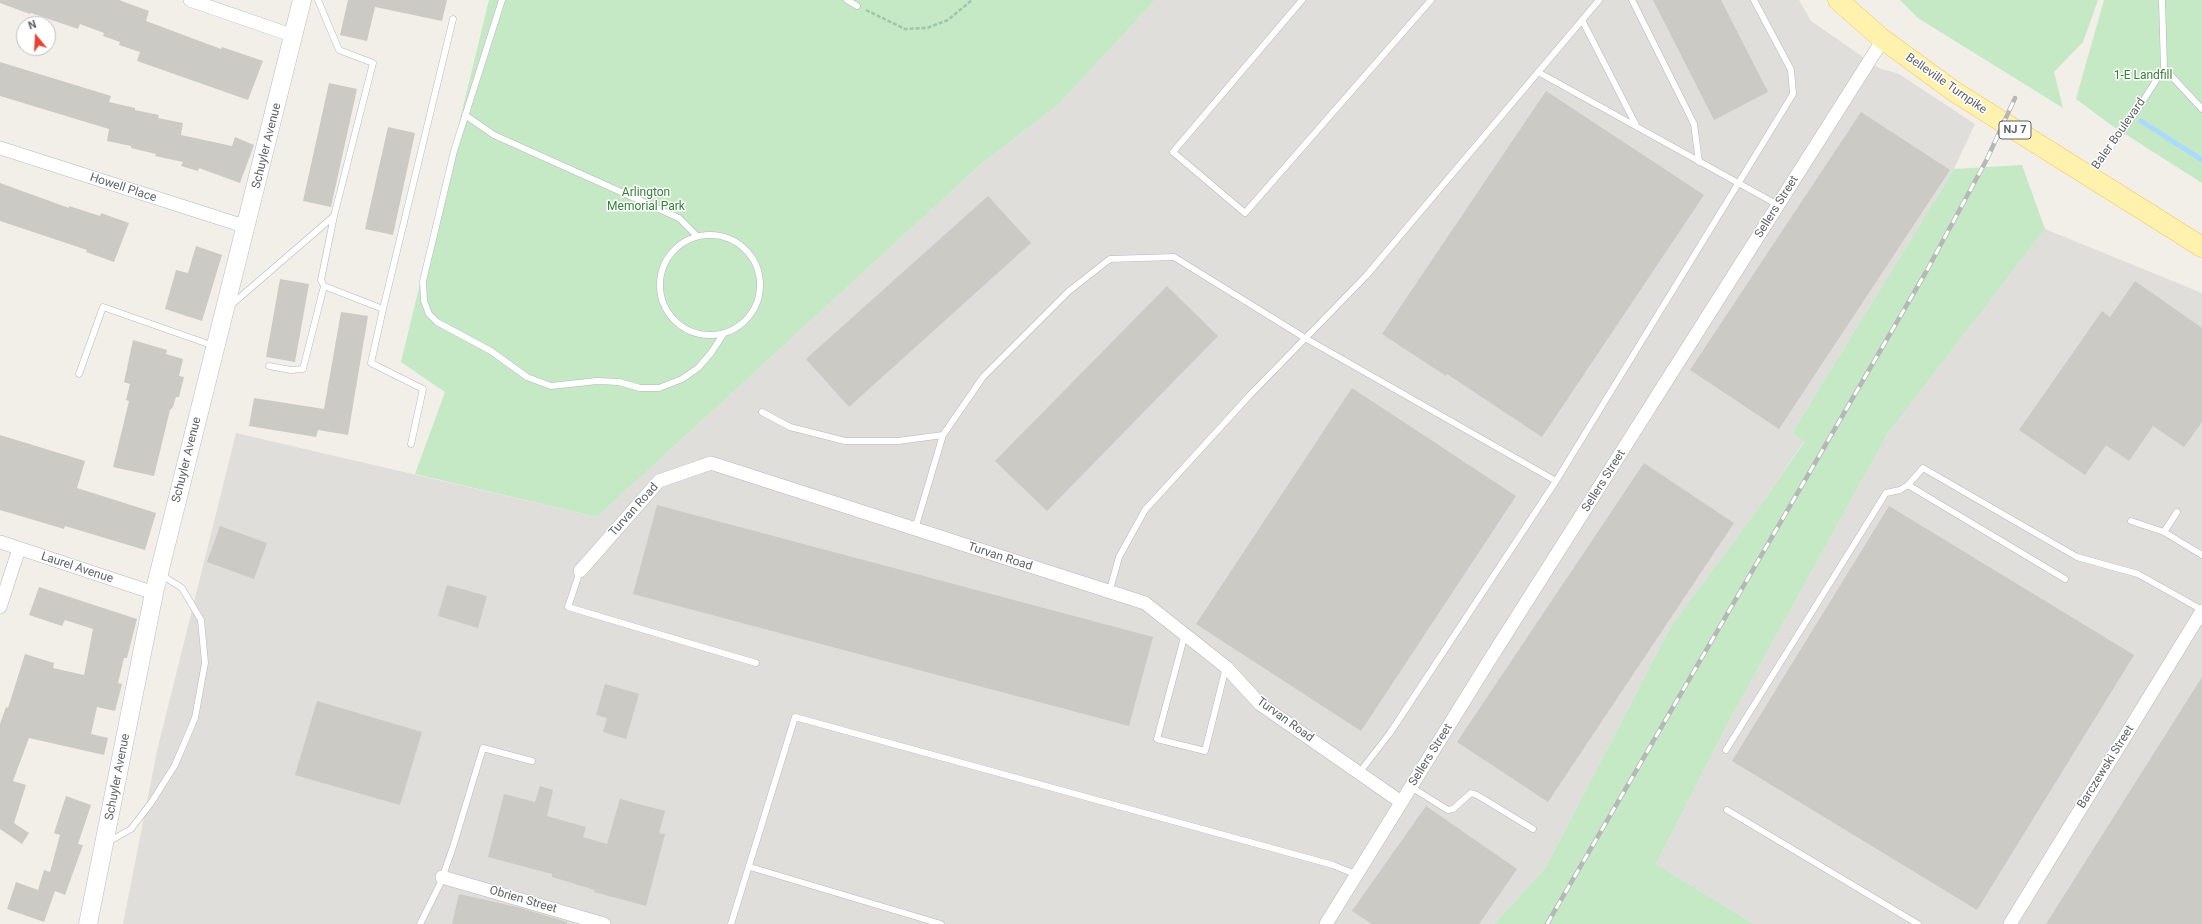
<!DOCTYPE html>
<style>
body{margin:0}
#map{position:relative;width:2202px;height:924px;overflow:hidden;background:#f1efe8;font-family:Roboto,sans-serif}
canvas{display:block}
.north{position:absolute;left:16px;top:16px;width:40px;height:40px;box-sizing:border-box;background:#fff;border:1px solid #bfc1c3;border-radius:50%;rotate:342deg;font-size:11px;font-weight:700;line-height:16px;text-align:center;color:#5f6368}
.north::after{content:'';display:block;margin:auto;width:14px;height:18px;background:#ea4335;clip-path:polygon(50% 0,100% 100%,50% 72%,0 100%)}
</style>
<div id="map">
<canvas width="2202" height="924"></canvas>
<div class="north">N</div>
</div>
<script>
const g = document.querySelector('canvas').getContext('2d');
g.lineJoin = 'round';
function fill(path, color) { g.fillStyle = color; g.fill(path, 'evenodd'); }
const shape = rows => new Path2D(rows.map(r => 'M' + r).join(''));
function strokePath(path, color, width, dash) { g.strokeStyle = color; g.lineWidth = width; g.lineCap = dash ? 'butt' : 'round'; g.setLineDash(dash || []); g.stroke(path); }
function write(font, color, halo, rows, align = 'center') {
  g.font = font + ' Roboto,sans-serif'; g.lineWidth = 3; g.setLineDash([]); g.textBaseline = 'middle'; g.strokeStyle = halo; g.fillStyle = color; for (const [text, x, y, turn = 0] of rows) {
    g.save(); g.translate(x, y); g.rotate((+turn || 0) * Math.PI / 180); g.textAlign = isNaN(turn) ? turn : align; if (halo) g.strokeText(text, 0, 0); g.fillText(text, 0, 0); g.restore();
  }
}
const industrial = shape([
 [1155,0,1799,0,1811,21,1879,68,1899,74,1975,124,1954,169,1792,433,1805,440,1768,495,1670,628,1546,867,1494,924,123,924,157,751,236,433,597,517,981,164,1059,104],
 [2045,229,2202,293,2202,924,1754,924,1656,864,1729,721,1888,433]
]);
const green = shape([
 [489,0,1155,0,1059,104,981,164,597,517,415,474,445,392,401,362],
 [1900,0,2098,0,2083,42,2054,72,2063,108,1918,18],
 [2104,0,2202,0,2202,183,2111,125,2076,99],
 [2022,165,2045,229,1888,433,1729,721,1656,864,1754,924,1494,924,1546,867,1670,628,1768,495,1805,441,1792,433,1954,169]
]);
const stream = shape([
 [2141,121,2202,160]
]);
const building = shape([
 [0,0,119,0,149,11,146,21,221,49,222,47,263,61,248,100,137,61,140,52,119,45,120,42,103,36,104,33,80,24,78,29,31,13,30,14,0,3],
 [348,0,447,0,442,21,375,7,367,41,340,35],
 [1653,0,1721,0,1768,92,1714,120],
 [0,62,111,96,109,102,135,108,135,110,159,115,158,118,183,123,181,135,232,146,235,137,254,145,240,183,199,168,198,171,181,166,183,162,155,156,156,154,131,148,131,146,107,141,109,129,0,96],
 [329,83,357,89,331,207,303,201],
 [1546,91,1704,195,1542,437,1447,374,1446,376,1382,334],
 [1861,112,1950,170,1779,429,1690,370],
 [388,127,415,133,393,235,365,229],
 [0,183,69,208,69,206,100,216,101,213,129,223,114,262,86,252,87,250,0,221],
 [988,196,1031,243,849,407,806,359],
 [196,246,222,255,202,321,165,309,176,270,188,273],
 [280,279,309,284,295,362,266,357],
 [2135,281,2202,328,2202,422,2184,447,2153,426,2129,461,2106,445,2085,475,2019,430,2102,311,2110,317],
 [1167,286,1218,336,1047,511,995,461],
 [341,312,368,316,348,435,318,430,316,437,249,426,254,398,324,409],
 [133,340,167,350,166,354,183,359,179,376,184,377,179,397,176,397,173,407,170,410,154,476,113,467,129,401,126,400,130,384,124,382],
 [1352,388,1516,496,1361,731,1196,624],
 [0,435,85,461,77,488,156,513,145,550,65,526,64,529,0,510],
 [1644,463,1734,523,1548,802,1457,742],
 [657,505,1153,637,1129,726,633,594],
 [1889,506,2134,655,1977,910,1732,761],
 [220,526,267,543,254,579,207,562],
 [447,585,487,596,478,628,438,616],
 [39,587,137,619,127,658,124,658,118,683,122,684,115,711,97,707,91,734,108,738,104,755,29,738,13,781,26,785,14,823,29,833,22,844,0,829,0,724,6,707,8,708,25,654,54,663,53,668,84,675,93,629,65,620,62,626,29,615],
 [2202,677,2202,924,2046,924],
 [605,684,639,694,626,739,603,732,607,718,596,715],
 [317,701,422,732,400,805,295,775],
 [540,786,553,790,547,816,586,827,583,837,607,844,620,799,665,811,659,833,665,834,646,906,594,892,595,890,552,877,552,874,488,857,504,794,535,802],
 [66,796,91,805,78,844,83,845,65,895,55,891,44,922,7,909,16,882,38,890,44,870,50,872,60,835,54,833],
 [1426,806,1517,869,1479,924,1372,924,1352,911],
 [459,894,517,907,567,922,567,924,452,924]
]);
const path = shape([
 [866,10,905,29,927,28,948,20,972,0]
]);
const lane = shape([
 [502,0,454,151,423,281,424,301,429,314,437,322,491,351,527,377,551,386,597,381,619,382,640,388,659,388,682,379,698,368,711,353,724,333],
 [847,0,857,6],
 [1302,0,1173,152,1245,213,1431,0],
 [1632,0,1694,124,1699,162],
 [1582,20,1637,127],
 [2164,68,2202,109],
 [1538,72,1778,205],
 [465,115,494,135,679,218,697,236],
 [2091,174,2136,112,2164,68,2162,0],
 [334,216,321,280,324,286,383,309,371,363,423,389,411,444],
 '660 285a50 50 0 1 1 100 0a50 50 0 1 1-100 0Z',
 [231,305,334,216,373,63,339,50,318,0],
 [383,309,453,19],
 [269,366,291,370,303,369,324,286],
 [79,374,103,307,214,346],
 [762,412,790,427,845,441,898,441,943,435],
 [1908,485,2065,579],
 [2177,512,2164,532,2202,555],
 [2131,521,2164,532],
 [915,529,943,435,983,377,1069,291,1110,259,1174,257,1305,338,1556,481],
 [580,571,568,607,756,663],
 [1109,593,1119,557,1145,510,1249,396,1366,276,1599,0],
 [1185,634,1157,739,1205,751,1226,667],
 [1726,750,1886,493,1900,490,1908,485,1923,468,2077,557,2138,574,2202,610],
 [1359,773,1390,733,1556,481,1793,94,1791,70,1754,0],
 [1411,787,1448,810,1453,809,1471,793,1477,795,1533,829],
 [1727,810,1918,924],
 [108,842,131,829,151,803,175,765,195,718,205,663,201,620,182,588,160,574],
 [750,867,941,924],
 [420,924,440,884,453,847,483,748,532,761],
 [731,924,795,717,1333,865,1357,875]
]);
const street = shape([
 [190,0,294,36],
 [0,148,247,227],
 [0,542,154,593],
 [580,571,659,481,711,463,1145,603,1226,667,1260,704,1401,802],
 [0,607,19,549],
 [442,877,604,924],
 [1326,924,1487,664,1882,41,1881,38],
 [2010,924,2202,611]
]);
const secondary = shape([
 [88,924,154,593,302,0]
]);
const primary = shape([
 [1838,0,1881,38,1955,92,2202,247]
]);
const rail = shape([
 [1547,924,1926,272,1987,159,2015,98]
]);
const shields = [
 [2015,130,32]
];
const shieldNames = [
 ["NJ 7",2015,130]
];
const parkNames = [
 ["1-E Landfill",2143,76],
 ["Arlington",646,193],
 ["Memorial Park",646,207]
];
const streetNames = [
 ["Belleville Turnpike",1946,84,35],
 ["Baler Boulevard",2119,134,-55],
 ["Schuyler Avenue",267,146,-76],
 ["Howell Place",123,188,18],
 ["Sellers Street",1777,207,-58],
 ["Schuyler Avenue",187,460,-76],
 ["Sellers Street",1604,481,-58],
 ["Turvan Road",634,510,-48],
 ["Turvan Road",1000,557,18],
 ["Laurel Avenue",77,568,18],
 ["Turvan Road",1285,720,36],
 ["Sellers Street",1431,755,-58],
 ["Barczewski Street",2106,767,-58],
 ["Schuyler Avenue",118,777,-79],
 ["Obrien Street",523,900,16]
];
fill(industrial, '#e0deda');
fill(green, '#c5e8c5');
strokePath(stream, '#aadaff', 5);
fill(building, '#cccac5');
strokePath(lane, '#b5b8bc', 7);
strokePath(street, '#b5b8bc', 14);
strokePath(secondary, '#b6babf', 19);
strokePath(primary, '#f2c960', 21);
strokePath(path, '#9cc7a9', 2.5, [4, 2]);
strokePath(lane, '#fff', 6);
strokePath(street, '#fff', 13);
strokePath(secondary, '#fff', 18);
strokePath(primary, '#fff2af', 20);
strokePath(rail, '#b6b7b8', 4.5);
strokePath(rail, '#fff', 3, [9]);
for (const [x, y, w] of shields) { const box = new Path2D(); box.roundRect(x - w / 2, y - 9, w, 18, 3); g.fillStyle = '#fff'; g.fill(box); strokePath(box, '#5f6368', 1); }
write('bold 11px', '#5f6368', null, shieldNames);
write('12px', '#348238', '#fff', parkNames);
write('12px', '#5f6368', '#fff', streetNames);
</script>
